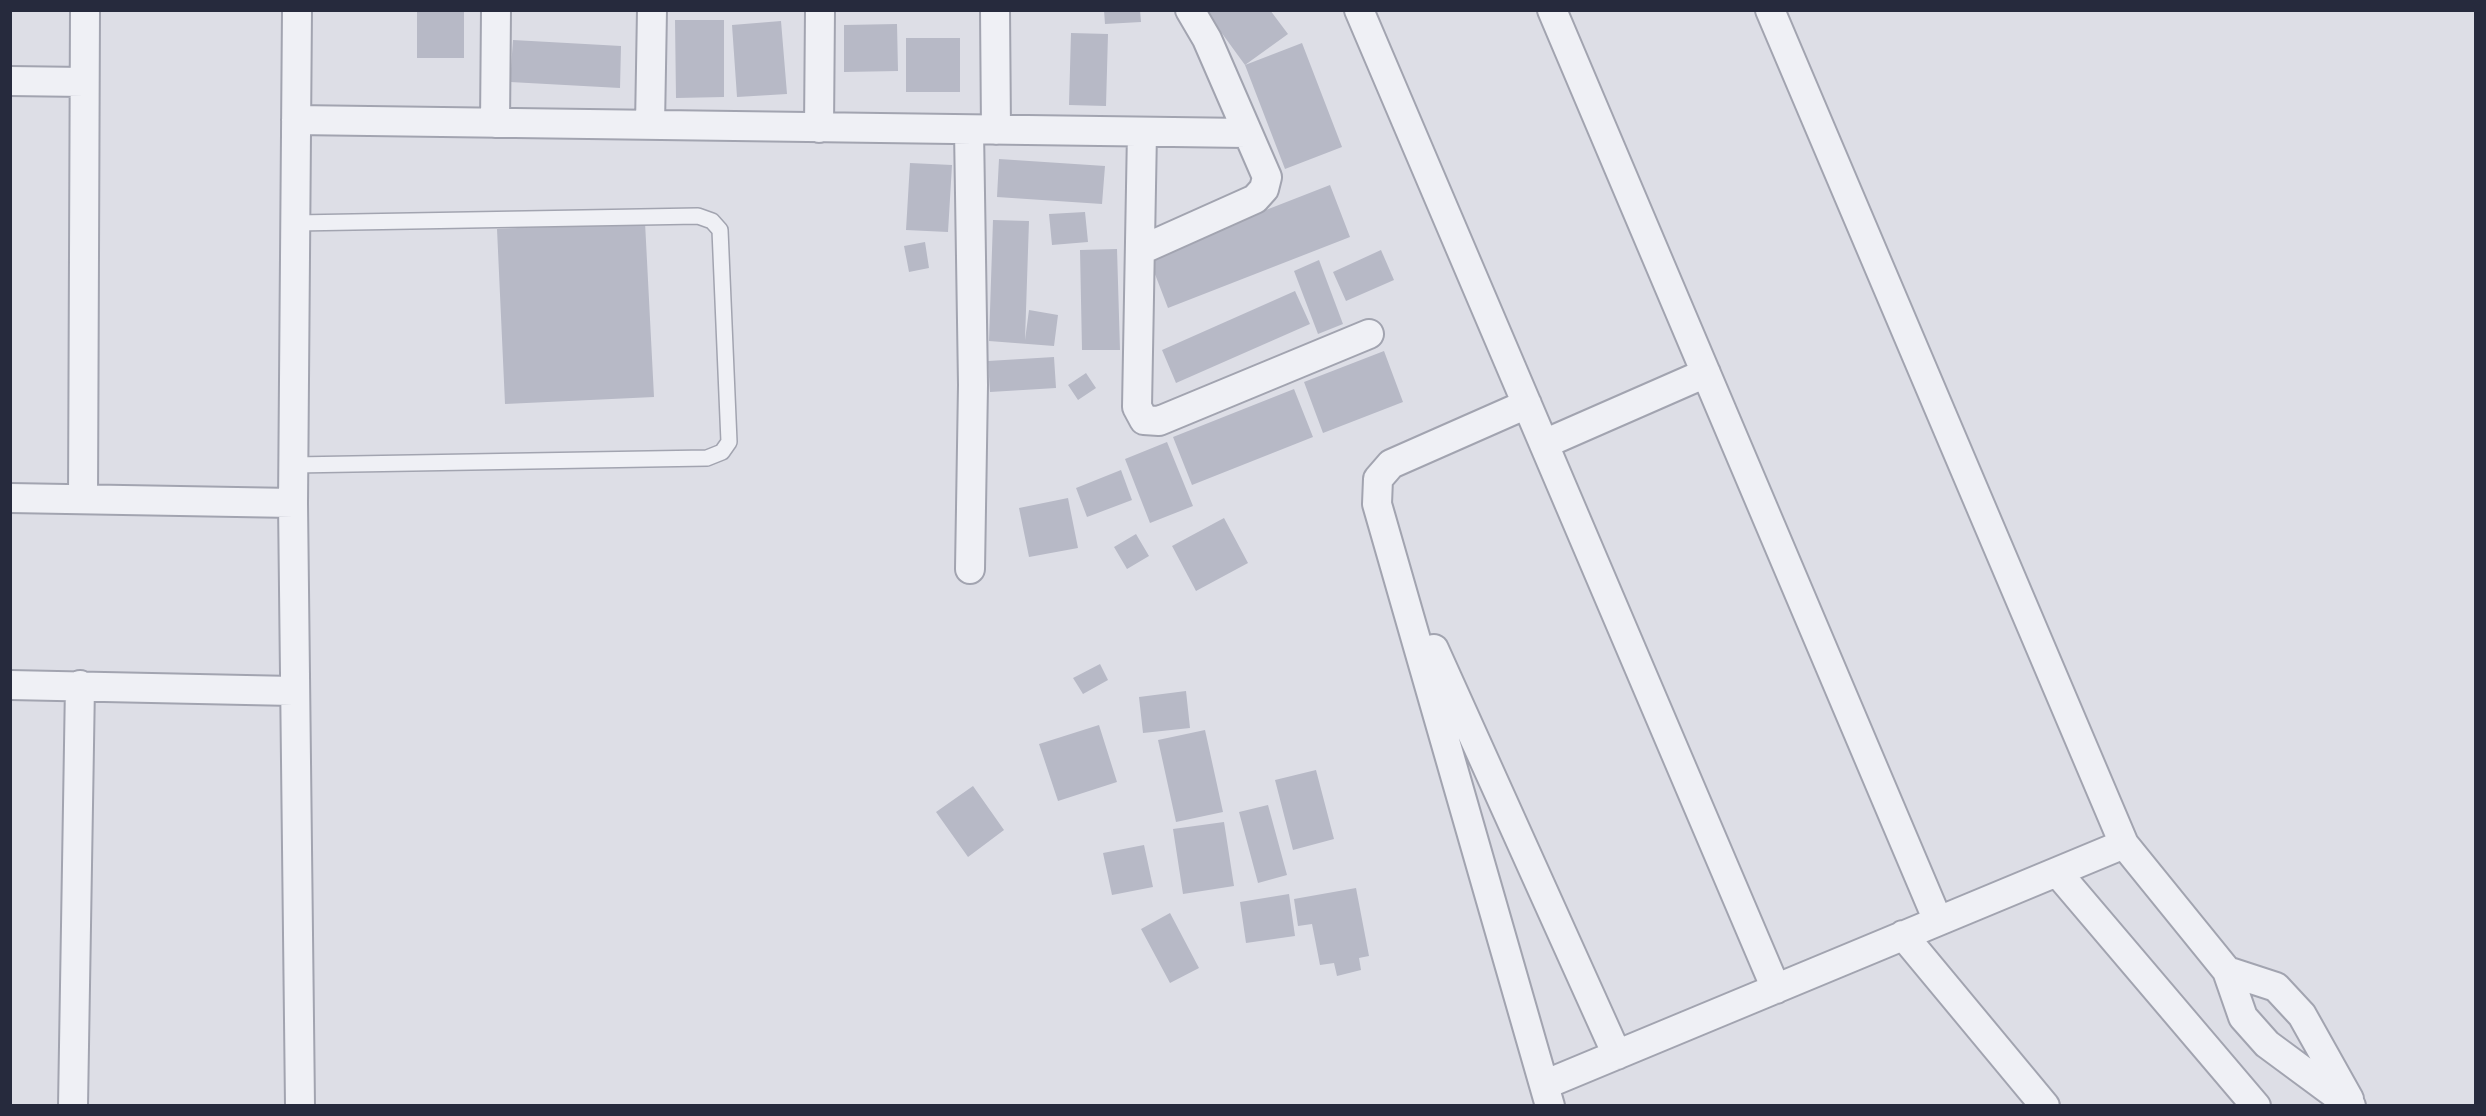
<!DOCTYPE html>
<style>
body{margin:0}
#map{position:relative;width:2486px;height:1116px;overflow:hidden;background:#dddee6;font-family:Raleway,sans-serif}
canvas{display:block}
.frame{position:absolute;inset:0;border:12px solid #262a3d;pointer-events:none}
</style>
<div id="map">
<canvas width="2486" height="1116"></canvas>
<div class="frame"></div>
</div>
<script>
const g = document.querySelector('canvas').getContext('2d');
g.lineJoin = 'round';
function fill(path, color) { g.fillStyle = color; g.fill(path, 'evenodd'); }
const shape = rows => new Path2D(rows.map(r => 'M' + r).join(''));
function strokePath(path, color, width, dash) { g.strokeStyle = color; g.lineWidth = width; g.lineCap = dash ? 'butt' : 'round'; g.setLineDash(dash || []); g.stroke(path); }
const building = shape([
 [417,10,464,10,464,58,417,58],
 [1104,10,1140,10,1141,22,1105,24],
 [1205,10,1270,10,1288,34,1245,65],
 [675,20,724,20,724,97,676,98],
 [781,21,787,94,737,97,732,25],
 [897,24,898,71,844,72,844,25],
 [1071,33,1108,34,1106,106,1069,105],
 [906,38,960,38,960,92,906,92],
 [513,40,621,46,620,88,510,82],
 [1302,43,1342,147,1285,169,1245,65],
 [999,159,1105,166,1102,204,997,197],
 [910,163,952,165,948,232,906,230],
 [1330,185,1350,237,1168,308,1148,256],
 [1085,212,1088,242,1052,245,1049,214],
 [993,220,1029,221,1025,340,1029,310,1058,315,1054,346,989,341],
 [645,222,654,397,505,404,497,229],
 [925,242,929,268,909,272,904,246],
 [1117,249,1120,350,1082,350,1080,250],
 [1381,250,1394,280,1346,301,1333,272],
 [1319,260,1343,324,1318,334,1294,271],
 [1295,291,1310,324,1176,383,1162,350],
 [1384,351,1403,402,1323,433,1304,382],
 [1054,357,1056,388,990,392,988,361],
 [1086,373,1096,388,1078,400,1068,385],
 [1294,389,1313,437,1192,485,1173,437],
 [1167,442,1193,506,1150,523,1125,459],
 [1121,470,1132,500,1087,517,1076,488],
 [1068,498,1078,548,1029,557,1019,508],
 [1224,518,1248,563,1196,591,1172,546],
 [1136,534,1149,556,1127,569,1114,547],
 [1100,664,1108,680,1083,694,1073,678],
 [1186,691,1190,728,1143,733,1139,697],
 [1099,725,1117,782,1058,801,1039,744],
 [1205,730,1223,812,1176,822,1158,740],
 [1316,770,1334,839,1293,850,1275,780],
 [973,786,1004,830,968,857,936,812],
 [1268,805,1287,875,1258,883,1239,812],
 [1224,822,1234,886,1183,894,1173,829],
 [1144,845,1153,887,1112,895,1103,853],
 [1356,888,1369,956,1359,958,1361,970,1337,976,1334,963,1320,965,1312,924,1298,926,1294,899],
 [1289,894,1295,936,1246,943,1240,902],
 [1170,913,1199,968,1170,983,1141,929]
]);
const service = shape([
 [294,465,707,458,722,452,729,442,720,230,712,221,698,216,296,223]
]);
const minor = shape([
 [297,10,293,503,300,1106],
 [995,10,996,130],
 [1359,10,1776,989],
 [1552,10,1938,921],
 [1770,10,2124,844,2227,971,2243,1017,2267,1044,2351,1106],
 [10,81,84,82],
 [296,120,1246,133],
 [495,123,496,10],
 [650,125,652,10],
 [819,128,820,10],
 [969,130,973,385,970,569],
 [1142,132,1137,407,1144,420,1159,421,1369,334],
 [1141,250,1255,199,1264,189,1267,177,1207,39,1190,10],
 [1527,404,1391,464,1378,479,1377,504,1550,1106],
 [1544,444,1706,373],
 [10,498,293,503],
 [83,499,85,10],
 [1434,649,1617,1055],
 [10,685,293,691],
 [2057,872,2256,1106],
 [1903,935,2045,1106],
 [2227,971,2276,987,2302,1015,2349,1099],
 [1544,1085,2124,844],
 [73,1106,80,685]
]);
fill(building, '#b7b9c6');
strokePath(service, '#a2a4b0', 18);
strokePath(minor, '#a2a4b0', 32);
strokePath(service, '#eff0f5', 15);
strokePath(minor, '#eff0f5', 28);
</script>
